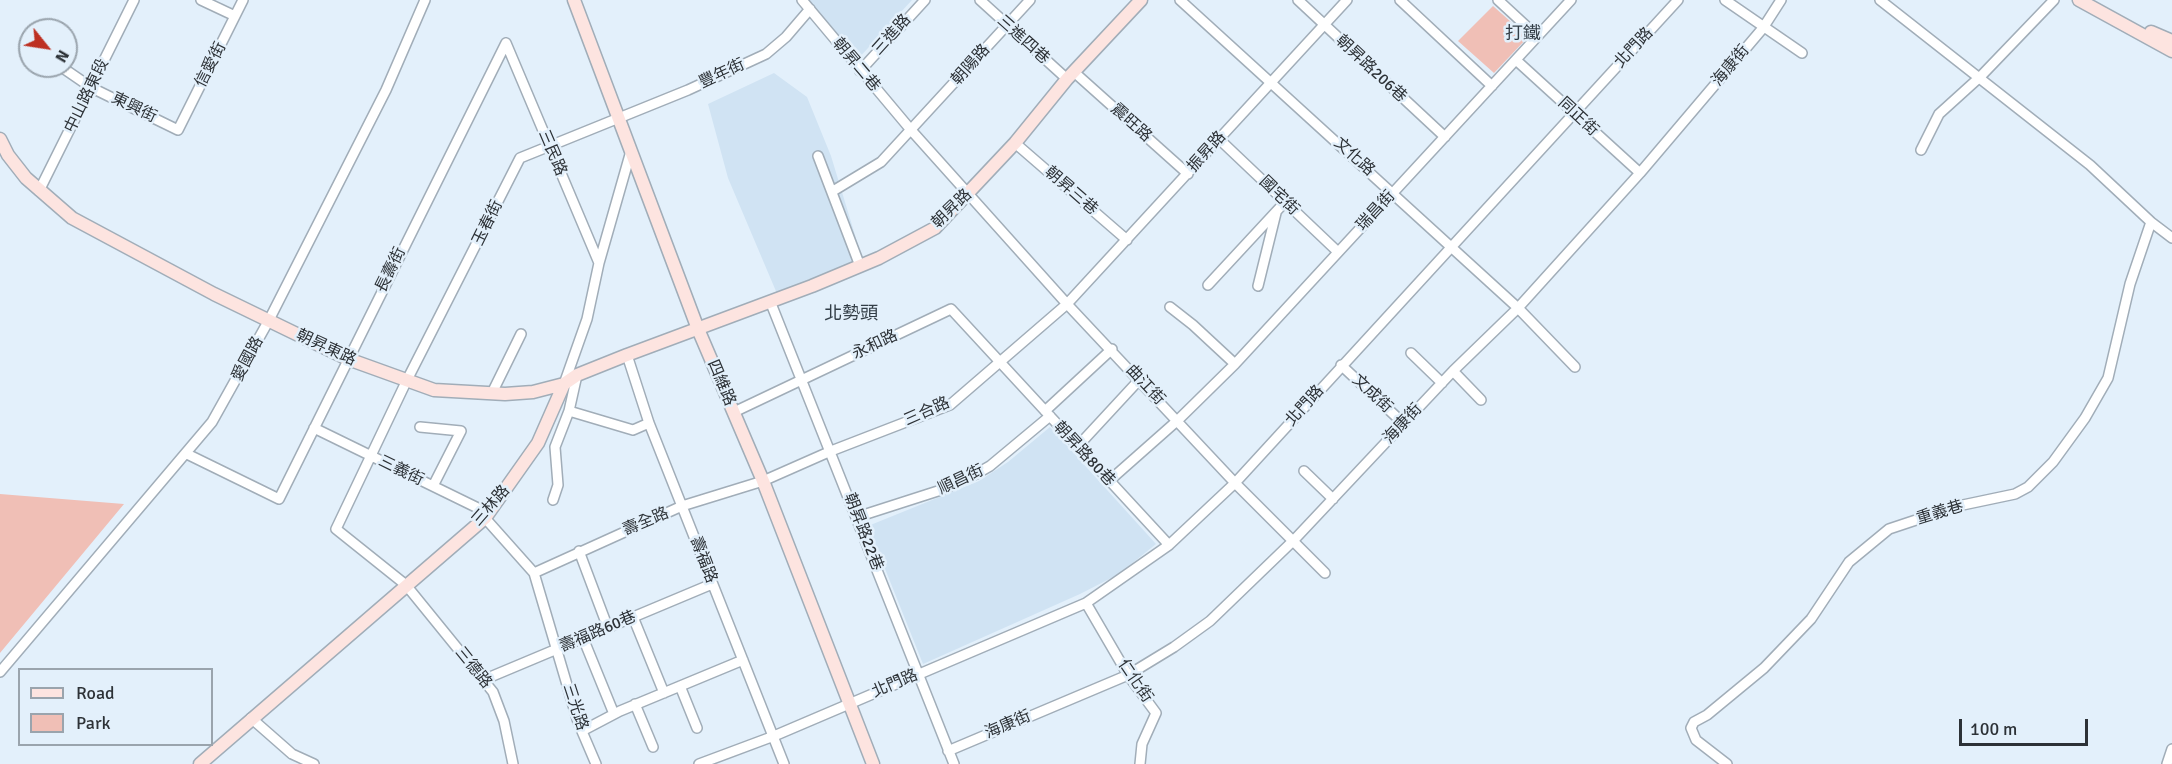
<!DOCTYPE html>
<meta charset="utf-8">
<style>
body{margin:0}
#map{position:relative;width:2172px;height:764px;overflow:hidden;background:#e3f0fb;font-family:Signika,sans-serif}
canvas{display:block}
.legend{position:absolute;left:18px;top:668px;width:195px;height:78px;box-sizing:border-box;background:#e3f0fb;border:2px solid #9aa4ad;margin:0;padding:8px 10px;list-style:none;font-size:18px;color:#2d3237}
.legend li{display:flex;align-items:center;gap:12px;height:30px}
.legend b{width:30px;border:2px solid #9aa4ad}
.north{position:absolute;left:18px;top:18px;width:60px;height:60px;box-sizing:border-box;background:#e3f0fb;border:2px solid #9aa4ad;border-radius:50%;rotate:120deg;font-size:16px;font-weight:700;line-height:24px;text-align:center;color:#2d3237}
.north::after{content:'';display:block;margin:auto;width:21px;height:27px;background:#bd3022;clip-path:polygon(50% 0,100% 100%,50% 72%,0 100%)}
.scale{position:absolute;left:1959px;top:719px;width:129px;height:27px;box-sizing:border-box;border:3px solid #2d3237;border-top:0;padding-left:8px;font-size:18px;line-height:21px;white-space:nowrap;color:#2d3237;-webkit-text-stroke:4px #e3f0fb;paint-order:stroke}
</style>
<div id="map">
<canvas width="2172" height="764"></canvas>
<ul class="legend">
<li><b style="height:8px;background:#fde4e0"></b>Road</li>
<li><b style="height:16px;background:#f0bfb6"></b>Park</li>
</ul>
<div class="north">N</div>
<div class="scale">100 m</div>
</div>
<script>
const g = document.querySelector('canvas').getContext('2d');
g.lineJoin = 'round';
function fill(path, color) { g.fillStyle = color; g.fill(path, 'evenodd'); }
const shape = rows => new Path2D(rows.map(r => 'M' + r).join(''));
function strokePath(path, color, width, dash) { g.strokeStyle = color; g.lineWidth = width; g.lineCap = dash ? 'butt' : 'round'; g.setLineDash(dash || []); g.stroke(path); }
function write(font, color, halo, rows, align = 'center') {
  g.font = font + ' Signika,"Noto Sans TC",sans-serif'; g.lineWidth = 5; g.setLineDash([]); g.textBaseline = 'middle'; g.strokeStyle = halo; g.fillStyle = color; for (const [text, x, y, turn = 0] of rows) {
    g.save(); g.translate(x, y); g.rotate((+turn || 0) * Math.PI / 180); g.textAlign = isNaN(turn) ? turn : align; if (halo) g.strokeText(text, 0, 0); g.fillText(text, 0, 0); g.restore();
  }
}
const built = shape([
 [806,0,912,0,857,60],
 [774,73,807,97,831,156,862,258,778,296,728,178,708,104],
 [1050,427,1156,544,1119,574,1080,594,923,664,868,526,979,481,1008,462]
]);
const green = shape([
 [1493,6,1528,37,1494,73,1458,41],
 [0,494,124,504,0,653]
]);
const street = shape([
 [201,0,235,16],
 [802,0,911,130,1067,304,1235,483,1325,573],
 [980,0,1067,79],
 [1180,0,1518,308,1575,367],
 [1298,0,1445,137],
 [1400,0,1492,86],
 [1498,0,1537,36],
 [1725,0,1802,53],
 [1880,0,2090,165,2151,222,2172,238],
 [506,43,599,263],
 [1516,60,1640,173],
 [60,66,92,88,178,130,243,0],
 [860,71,925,0],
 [1074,72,1188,174],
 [1219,139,1338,252],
 [1015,143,1127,240],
 [1921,150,1939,114,1981,76,2054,0],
 [818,156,860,266],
 [39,191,134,0],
 [833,191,881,162,1030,0],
 [1208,285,1285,202],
 [1258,286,1276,213],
 [770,301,954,764],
 [1170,307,1193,325,1235,364],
 [1411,353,1442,383],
 [627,355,649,423,784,764],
 [1341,365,1403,423],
 [1453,371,1481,400],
 [564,384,587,319,599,263,631,151],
 [492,393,521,334],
 [569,411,633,430,649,423],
 [1045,411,1112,349],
 [734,412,951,309,1169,545],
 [420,427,461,431,433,486],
 [314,428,488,513],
 [1078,446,1140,379],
 [187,454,279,499,506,43],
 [1304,471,1333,499],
 [1109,481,1178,420,1235,364,1571,0],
 [553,500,558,485,555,447,569,411,577,375],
 [857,517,941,490,976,474,990,466,1050,416],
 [485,518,534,573,578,722,596,764],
 [579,551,608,628],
 [534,573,682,506,763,481,831,451,950,405,1067,304,1347,0],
 [1086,603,1128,675,1156,713,1142,744,1140,764],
 [633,617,664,693],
 [583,638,614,714],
 [0,672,212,422,269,320,386,90,425,0],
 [483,680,712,584],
 [680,686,697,728],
 [635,704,653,747],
 [251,718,292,754,314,764],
 [582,731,620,711,743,660],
 [948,751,1128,675,1174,647,1210,621,1294,540,1453,371,1518,308,1640,173,1763,28,1781,0],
 [513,764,504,721,493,692,406,585,336,529,406,382,520,158,688,90,766,54,786,37,810,9],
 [699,764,774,736,1086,603,1169,545,1235,483,1678,0],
 [1727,764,1696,740,1691,728,1694,722,1707,715,1764,668,1811,619,1849,562,1889,529,1958,506,2015,494,2028,487,2053,462,2085,418,2108,378,2130,284,2151,222],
 [2167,764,2172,749]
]);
const secondary = shape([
 [574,0,698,329,763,481,873,764],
 [2079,0,2172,51],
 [2151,32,2172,41],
 [0,139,8,155,26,178,72,218,214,294,348,359,434,390,505,394,533,392,564,384,577,375,627,355,812,286,879,258,935,228,1015,143,1067,79,1141,0],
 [200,764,485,518,538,443,564,384]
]);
const streetNames = [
 ["三進路",892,35,-48],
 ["三進四巷",1023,40,42],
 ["北門路",1634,48,-47],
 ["信愛街",211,65,-63],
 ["朝昇二巷",856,65,50],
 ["朝陽路",971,65,-48],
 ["海康街",1731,66,-50],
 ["朝昇路206巷",1371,69,43],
 ["豐年街",722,74,-25],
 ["中山路東段",87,96,-64],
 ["東興街",134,108,26],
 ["同正街",1578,117,43],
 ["震旺路",1131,123,42],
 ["振昇路",1207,152,-48],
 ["三民路",552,153,67],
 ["文化路",1354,157,42],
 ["朝昇三巷",1071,191,41],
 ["國宅街",1279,196,44],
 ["朝昇路",952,209,-44],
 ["瑞昌街",1376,211,-47],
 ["玉春街",488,223,-64],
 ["長壽街",391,270,-64],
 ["永和路",875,345,-25],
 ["朝昇東路",326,348,25],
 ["愛國路",248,359,-62],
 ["四維路",721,383,67],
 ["曲江街",1145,385,47],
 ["文成街",1372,394,43],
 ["北門路",1305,406,-48],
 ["三合路",927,412,-24],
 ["海康街",1403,424,-47],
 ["朝昇路80巷",1084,454,47],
 ["三義街",401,471,26],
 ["順昌街",961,480,-25],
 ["三林路",491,506,-49],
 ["重義巷",1940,513,-17],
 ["壽全路",646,522,-23],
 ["朝昇路22巷",863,532,69],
 ["壽福路",703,560,69],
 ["壽福路60巷",598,632,-23],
 ["三德路",473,668,51],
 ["仁化街",1135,681,56],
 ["北門路",895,684,-23],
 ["三光路",575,707,72],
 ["海康街",1008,725,-23]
];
const neighbourhoodNames = [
 ["打鐵",1523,34],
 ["北勢頭",851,314]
];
fill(built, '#d0e3f3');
fill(green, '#f0bfb6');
strokePath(street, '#a1adb8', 12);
strokePath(secondary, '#a1adb8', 15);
strokePath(street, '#fff', 9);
strokePath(secondary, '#fde4e0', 12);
write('16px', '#2d3237', '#e3f0fb', streetNames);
write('18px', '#333e47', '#e3f0fb', neighbourhoodNames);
</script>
